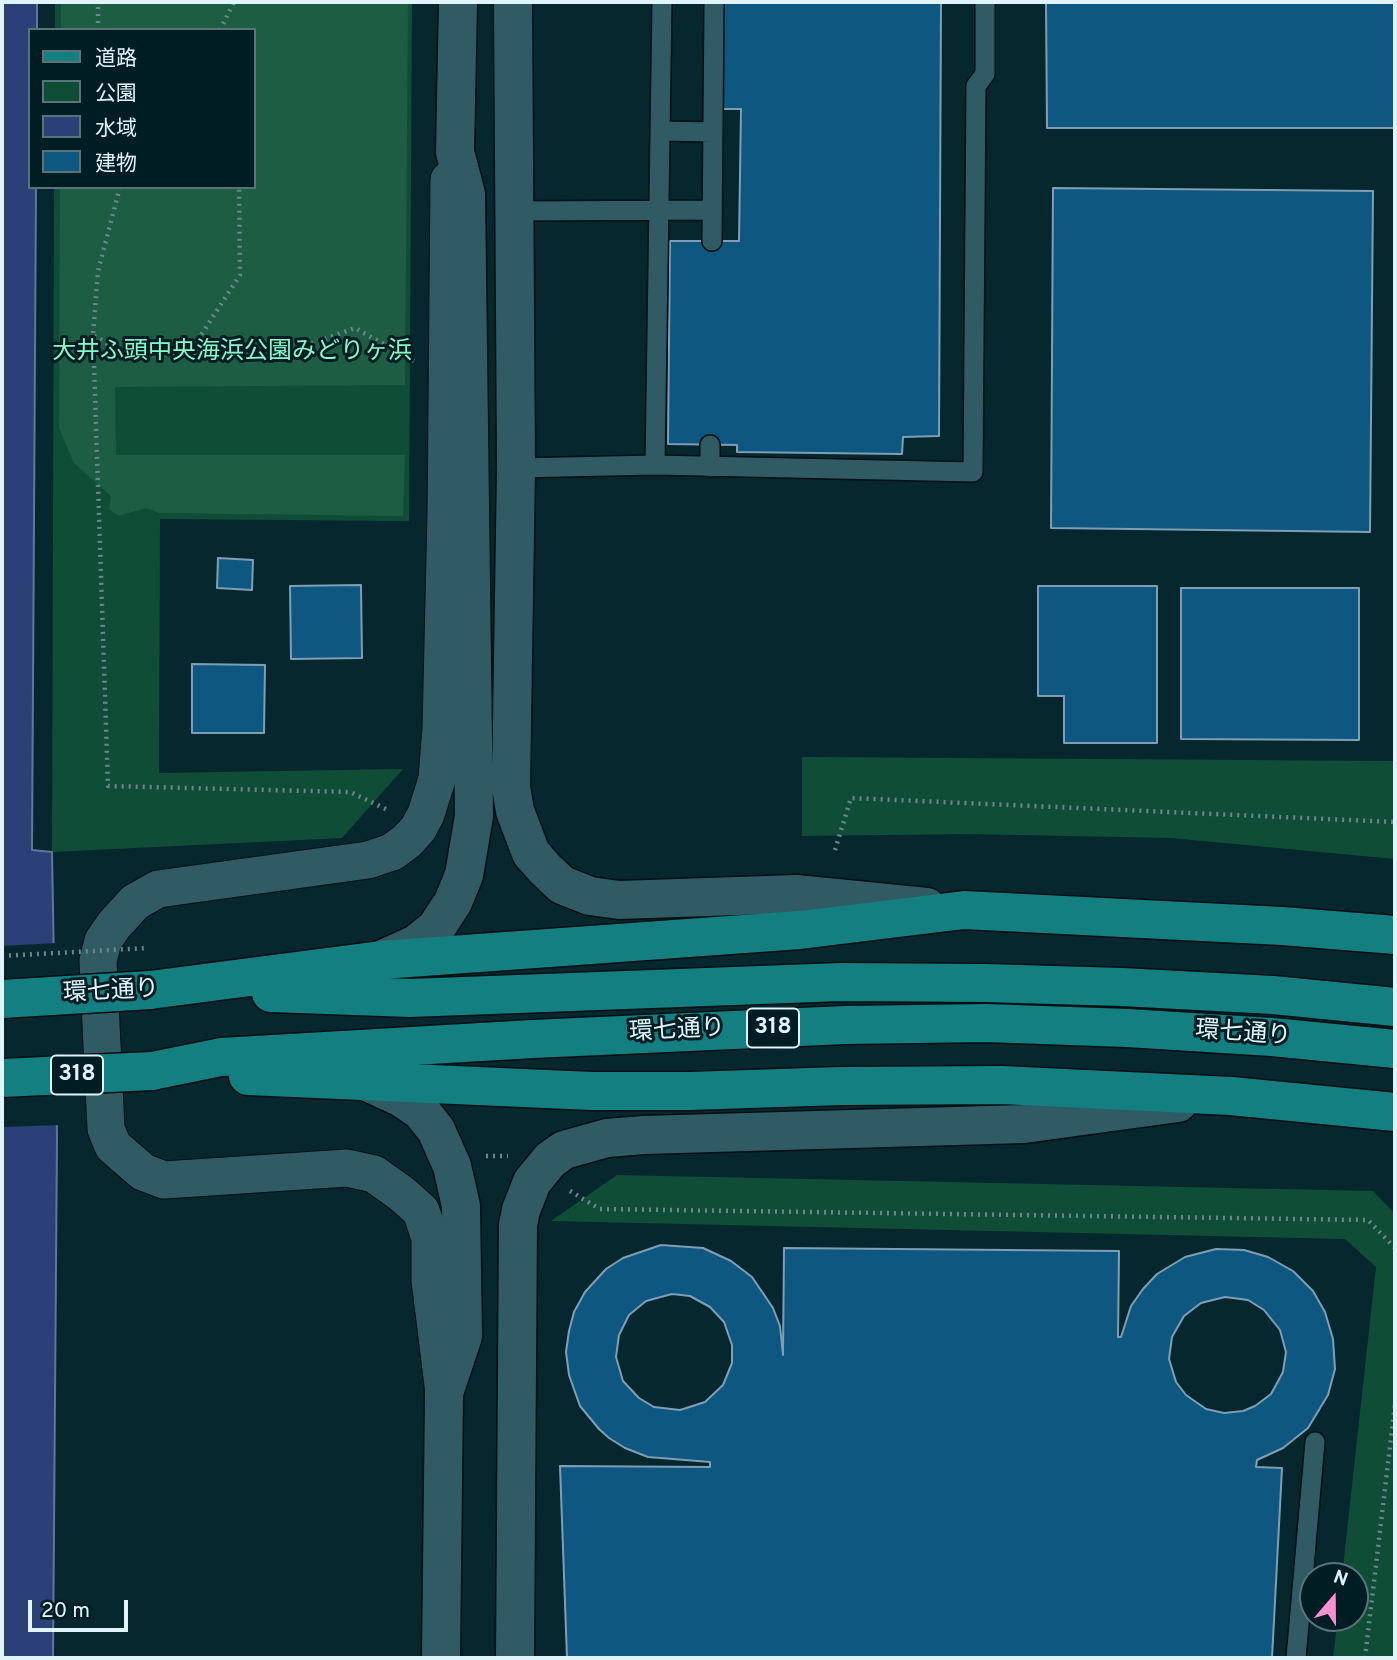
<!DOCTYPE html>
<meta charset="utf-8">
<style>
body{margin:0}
#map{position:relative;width:1397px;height:1660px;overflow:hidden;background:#06272e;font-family:Overpass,"Noto Sans JP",sans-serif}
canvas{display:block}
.frame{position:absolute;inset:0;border:4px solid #dff5fb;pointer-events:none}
.legend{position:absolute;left:28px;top:28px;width:228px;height:161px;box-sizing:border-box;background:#001d24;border:2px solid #59737a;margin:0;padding:9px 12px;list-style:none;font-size:21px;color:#dff5fb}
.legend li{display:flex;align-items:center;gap:14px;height:35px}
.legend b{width:35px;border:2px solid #59737a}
.north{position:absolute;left:1299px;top:1562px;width:70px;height:70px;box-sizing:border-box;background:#001d24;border:2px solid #59737a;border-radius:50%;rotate:20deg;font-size:19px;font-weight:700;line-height:28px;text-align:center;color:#dff5fb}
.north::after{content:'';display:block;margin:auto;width:24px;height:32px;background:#f690d0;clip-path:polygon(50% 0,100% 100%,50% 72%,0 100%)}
.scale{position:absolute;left:28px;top:1600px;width:100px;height:32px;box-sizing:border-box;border:4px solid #dff5fb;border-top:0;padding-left:9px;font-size:21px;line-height:24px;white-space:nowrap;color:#dff5fb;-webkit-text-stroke:5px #001d24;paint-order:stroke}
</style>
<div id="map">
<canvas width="1397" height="1660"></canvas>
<div class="frame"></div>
<ul class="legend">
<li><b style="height:9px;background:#137f80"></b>道路</li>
<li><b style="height:19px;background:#104d37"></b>公園</li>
<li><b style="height:19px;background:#2b4076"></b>水域</li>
<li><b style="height:19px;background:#0d5781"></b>建物</li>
</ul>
<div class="north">N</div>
<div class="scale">20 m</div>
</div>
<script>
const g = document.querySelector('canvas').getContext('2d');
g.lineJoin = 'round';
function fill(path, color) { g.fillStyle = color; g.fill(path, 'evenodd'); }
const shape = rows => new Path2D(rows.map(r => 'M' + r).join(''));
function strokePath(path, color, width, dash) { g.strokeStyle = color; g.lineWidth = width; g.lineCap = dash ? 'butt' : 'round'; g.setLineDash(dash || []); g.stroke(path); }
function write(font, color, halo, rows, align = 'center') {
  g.font = font + ' Overpass,"Noto Sans JP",sans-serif'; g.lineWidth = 6; g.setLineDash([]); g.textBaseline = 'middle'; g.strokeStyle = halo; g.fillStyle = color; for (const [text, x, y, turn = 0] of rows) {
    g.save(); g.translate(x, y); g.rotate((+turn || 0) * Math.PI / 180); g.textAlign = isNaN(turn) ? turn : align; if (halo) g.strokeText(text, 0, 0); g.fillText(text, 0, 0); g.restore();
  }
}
const green = shape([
 [55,2,412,2,409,521,160,519,159,773,403,769,342,838,52,852,54,187,254,187,254,30,55,30],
 [802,757,1395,761,1395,859,1171,838,965,834,802,836],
 [617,1175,1373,1191,1395,1214,1394,1658,1333,1658,1338,1618,1355,1618,1355,1576,1342,1576,1376,1267,1345,1239,551,1221]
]);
const forest = shape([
 [61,2,408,2,405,385,115,387,116,455,405,455,403,516,159,513,146,508,118,516,109,509,111,496,74,463,59,428,60,187,254,187,254,30,61,30]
]);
const water = shape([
 [2,2,37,2,37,30,30,30,30,187,36,187,32,850,52,852,57,1137,53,1658,2,1658,2,2]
]);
const pier = shape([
 [57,943,61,1125,2,1127,2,946]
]);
const building = shape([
 [718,2,941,2,939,436,903,437,902,454,737,452,737,445,668,444,670,241,739,241,741,109,717,109,718,2],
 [1046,2,1395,2,1395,128,1047,128,1046,2],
 [1053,188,1373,191,1370,532,1051,528,1053,188],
 [218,558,253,560,252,590,217,588,218,558],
 [361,585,362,658,291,659,290,586,361,585],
 [1038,586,1157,586,1157,743,1064,743,1064,696,1038,696,1038,586],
 [1181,588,1359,588,1359,740,1181,739,1181,588],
 [192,664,265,665,264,733,192,733,192,664],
 [661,1245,703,1248,731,1261,752,1277,773,1308,780,1326,783,1355,784,1248,1119,1251,1118,1337,1121,1337,1131,1306,1143,1289,1157,1274,1185,1257,1216,1249,1244,1250,1268,1257,1293,1271,1313,1291,1325,1312,1333,1339,1335,1369,1328,1395,1308,1428,1283,1448,1257,1460,1256,1467,1282,1468,1272,1658,567,1658,560,1466,710,1467,710,1462,648,1457,625,1448,609,1438,599,1429,580,1406,569,1375,566,1352,569,1331,574,1312,585,1292,606,1269,623,1258,661,1245],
 [672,1294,690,1296,710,1307,724,1322,732,1345,732,1363,723,1385,705,1402,680,1410,654,1407,639,1398,623,1381,616,1357,619,1335,629,1315,646,1301,672,1294],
 [1225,1297,1248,1300,1264,1310,1280,1330,1286,1352,1283,1372,1271,1394,1255,1406,1243,1411,1224,1413,1206,1409,1186,1395,1176,1382,1169,1359,1172,1337,1184,1316,1201,1303,1225,1297]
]);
const path = shape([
 [98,30,98,2],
 [220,30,234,2],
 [120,187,98,271,93,335,108,786,350,792,390,811],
 [94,336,128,356,297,349,355,328,414,361],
 [190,352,240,275,239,187],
 [835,850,851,798,1395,822],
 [486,1156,508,1156],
 [570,1191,600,1209,1368,1220,1395,1248],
 [1365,1658,1395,1404]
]);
const service = shape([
 [661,131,713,132],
 [514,211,712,210],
 [712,241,714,2],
 [710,445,710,467],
 [655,465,662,2],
 [516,468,655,465,973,472,976,86,985,74,985,2],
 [1296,1658,1315,1442]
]);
const minor = shape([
 [444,1393,430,1280,430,1238,421,1211,402,1194,374,1174,347,1168,164,1180,143,1172,113,1146,106,1129,98,961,103,941,114,925,135,902,158,889,368,860,392,852,407,841,418,829,426,814,437,779,441,728,446,514,449,180]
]);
const tertiary = shape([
 [513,2,516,468,511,787,515,811,531,853,545,869,562,885,590,896,619,900,796,894,927,907],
 [381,960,416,944,436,928,453,902,464,875,474,816,466,194,455,152,458,2],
 [367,1082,400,1097,421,1111,436,1130,452,1166,461,1206,463,1336,444,1393,441,1658],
 [515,1658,518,1225,521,1210,532,1182,550,1160,564,1150,607,1138,644,1135,1024,1124,1178,1103]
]);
const primary = shape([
 [150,990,381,960,800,930,964,910,1282,926,1395,935],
 [271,993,410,998,841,982,985,983,1122,987,1273,995,1395,1007],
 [152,1071,221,1057,533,1039,845,1025,986,1023,1127,1028,1272,1037,1395,1049],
 [248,1076,592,1091,689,1091,841,1086,1002,1085,1231,1096,1395,1112]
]);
const pathBridge = shape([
 [2,956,147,948]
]);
const primaryBridge = shape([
 [2,999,150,990],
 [2,1078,152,1071]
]);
const shields = [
 [773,1028,52],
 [77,1075,52]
];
const shieldNames = [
 ["318",773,1028],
 ["318",77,1075]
];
const parkNames = [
 ["大井ふ頭中央海浜公園みどりヶ浜",232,353]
];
const streetNames = [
 ["環七通り",111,993,-3],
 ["環七通り",677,1032,-3],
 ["環七通り",1243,1035,4]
];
fill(green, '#104d37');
fill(forest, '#1d5d44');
fill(water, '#2b4076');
strokePath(water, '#61769e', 2);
fill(pier, '#06272e');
fill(building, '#0d5781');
strokePath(building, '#7f9eb6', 2);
strokePath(service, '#000f13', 22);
strokePath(minor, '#000f13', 39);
strokePath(tertiary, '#000f13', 41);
strokePath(primary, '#000f13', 41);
strokePath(path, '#6b878d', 4.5, [2, 5]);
strokePath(service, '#305a64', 19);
strokePath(minor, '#305a64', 37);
strokePath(tertiary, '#305a64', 38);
strokePath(primary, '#137f80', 38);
strokePath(primaryBridge, '#000f13', 41, []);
strokePath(pathBridge, '#6b878d', 4.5, [2, 5]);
strokePath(primaryBridge, '#137f80', 38);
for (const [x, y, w] of shields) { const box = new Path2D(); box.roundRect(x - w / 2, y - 19.5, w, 39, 5); g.fillStyle = '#001d24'; g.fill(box); strokePath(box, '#dff5fb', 2); }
write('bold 23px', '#dff5fb', null, shieldNames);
write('24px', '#87f9c8', '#001d24', parkNames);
write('24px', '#dff5fb', '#001d24', streetNames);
</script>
